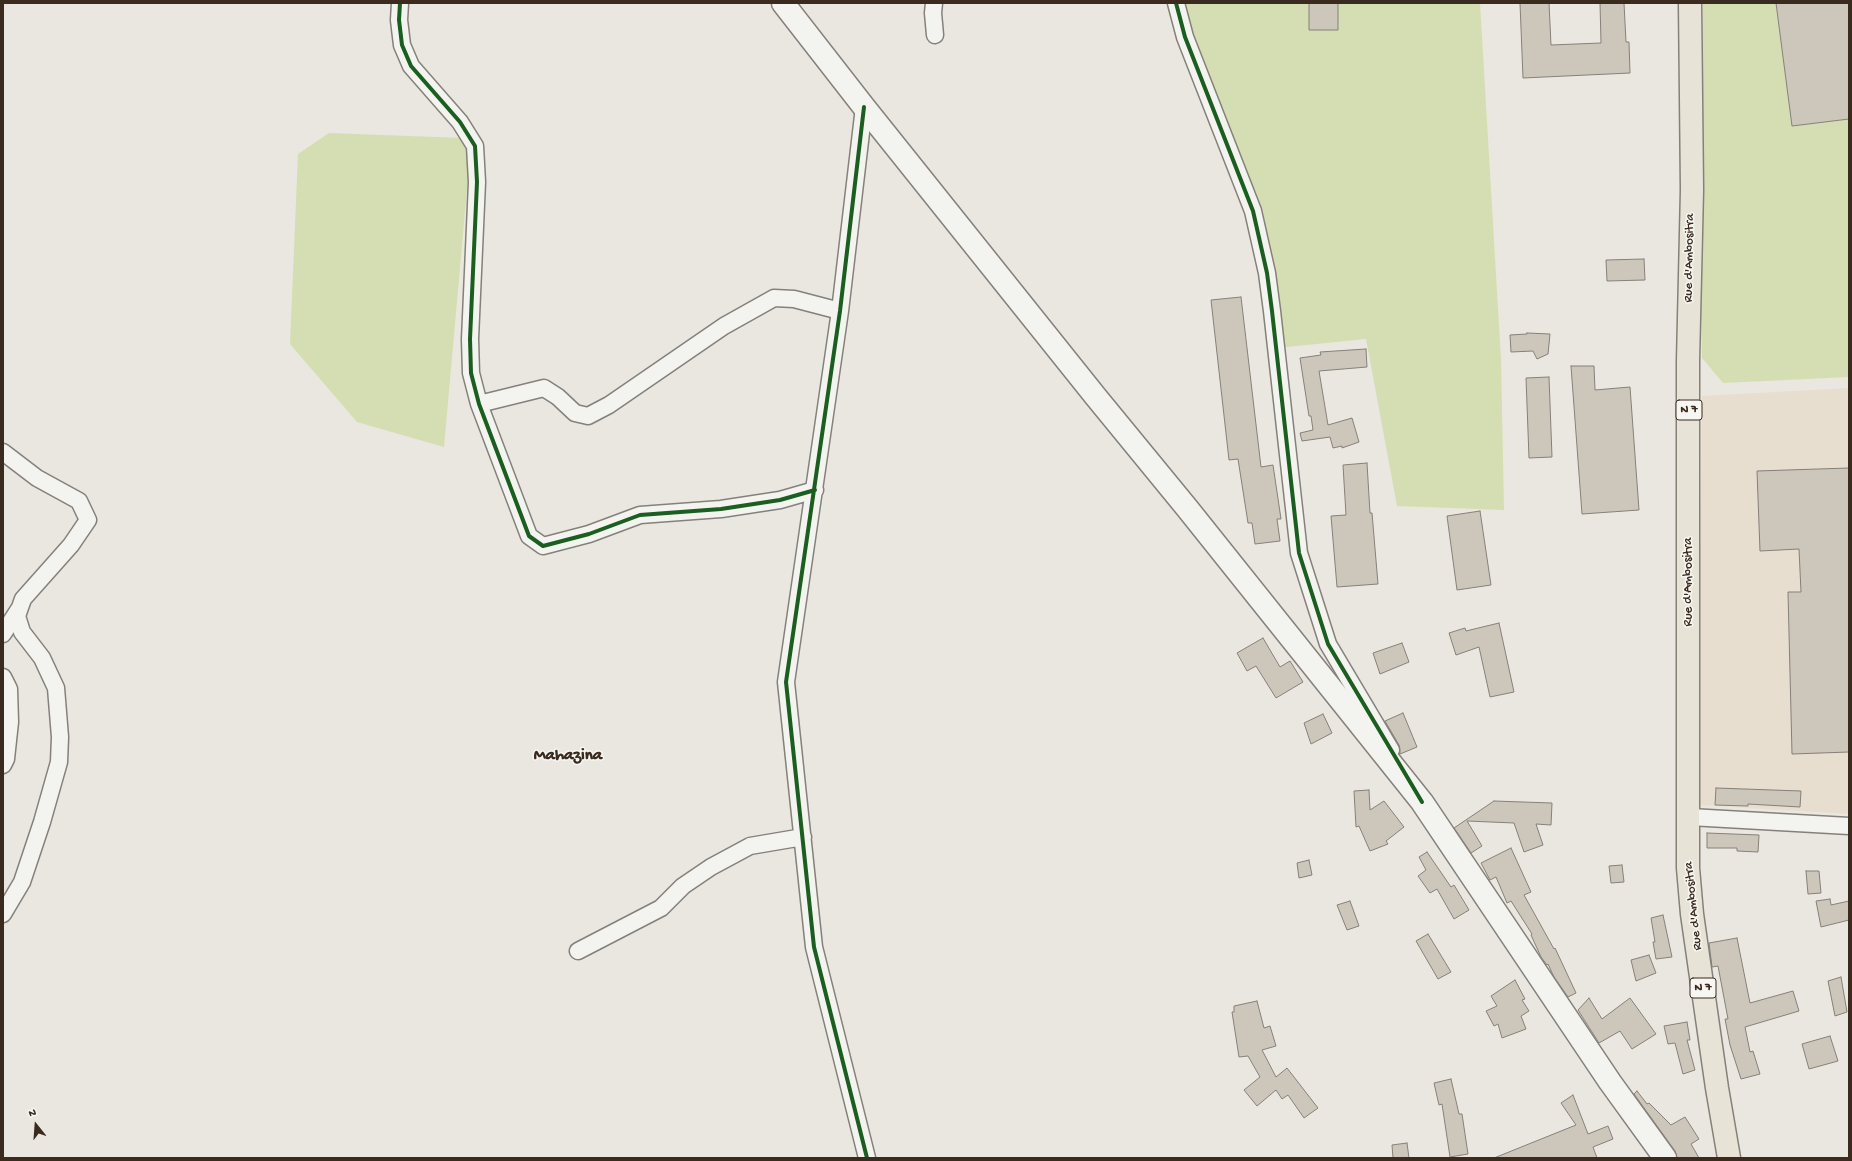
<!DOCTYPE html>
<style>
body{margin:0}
#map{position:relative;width:1852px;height:1161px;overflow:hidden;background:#eae7e0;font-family:"Gochi Hand",sans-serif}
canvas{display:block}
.frame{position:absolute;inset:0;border:4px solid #3b2a1e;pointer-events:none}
.north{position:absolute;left:16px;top:1105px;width:40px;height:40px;-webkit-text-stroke:3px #f6f6f2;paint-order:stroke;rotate:343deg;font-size:11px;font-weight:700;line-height:16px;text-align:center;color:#3b2a1e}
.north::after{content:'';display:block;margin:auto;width:14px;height:18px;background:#3b2a1e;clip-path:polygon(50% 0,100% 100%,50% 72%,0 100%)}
</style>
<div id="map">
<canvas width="1852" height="1161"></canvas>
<div class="frame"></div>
<div class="north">N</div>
</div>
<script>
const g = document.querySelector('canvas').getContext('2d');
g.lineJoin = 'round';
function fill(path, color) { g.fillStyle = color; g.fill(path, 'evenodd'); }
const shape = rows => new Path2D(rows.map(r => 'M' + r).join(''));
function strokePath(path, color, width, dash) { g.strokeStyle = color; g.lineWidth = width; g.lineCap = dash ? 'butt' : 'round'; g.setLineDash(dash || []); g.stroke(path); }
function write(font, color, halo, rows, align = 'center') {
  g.font = font + ' "Gochi Hand",sans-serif'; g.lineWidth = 3; g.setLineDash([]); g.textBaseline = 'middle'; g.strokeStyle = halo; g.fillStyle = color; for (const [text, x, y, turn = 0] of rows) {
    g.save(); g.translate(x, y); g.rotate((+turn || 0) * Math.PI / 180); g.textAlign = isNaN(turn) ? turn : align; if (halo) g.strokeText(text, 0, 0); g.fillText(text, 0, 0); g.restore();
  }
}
const built = shape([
 [1849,388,1849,814,1698,805,1702,396]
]);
const green = shape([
 [1176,3,1480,3,1501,359,1504,510,1397,506,1366,339,1277,348,1267,273],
 [1714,3,1776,3,1792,126,1849,119,1849,377,1723,383,1702,358,1700,257,1703,4],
 [329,133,463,138,470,156,444,447,357,422,290,344,298,154]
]);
const building = shape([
 [1309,3,1338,3,1338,30,1309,30,1309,3],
 [1520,3,1549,3,1551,45,1601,43,1600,3,1624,3,1626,42,1629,42,1630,73,1523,78,1520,3],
 [1776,3,1849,3,1849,119,1792,126,1776,3],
 [1644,259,1645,280,1607,281,1606,260,1644,259],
 [1241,297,1261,467,1273,465,1281,519,1277,519,1280,541,1255,544,1252,523,1248,523,1238,459,1229,460,1211,300,1241,297],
 [1527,333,1550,334,1548,354,1537,359,1533,351,1511,352,1510,335,1527,334,1527,333],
 [1366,349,1367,367,1319,371,1328,425,1352,418,1359,442,1342,448,1342,446,1333,448,1330,437,1302,441,1300,433,1313,430,1311,416,1309,416,1300,358,1321,355,1320,352,1366,349],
 [1571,366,1594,366,1595,390,1630,387,1639,510,1582,514,1571,366],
 [1549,377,1552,457,1529,458,1526,378,1549,377],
 [1367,463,1370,513,1372,513,1378,584,1337,587,1331,516,1346,515,1343,465,1367,463],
 [1849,468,1849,752,1792,754,1788,592,1801,592,1799,549,1760,551,1757,471,1849,468],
 [1480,511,1491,585,1457,590,1447,516,1480,511],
 [1499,623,1514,692,1490,697,1479,647,1456,655,1449,633,1465,628,1466,631,1499,623],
 [1263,638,1280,667,1290,661,1303,682,1276,698,1256,666,1247,671,1237,653,1263,638],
 [1402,643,1409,662,1380,674,1373,653,1402,643],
 [1403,713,1417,747,1400,754,1399,745,1385,721,1403,713],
 [1323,714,1332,733,1311,744,1304,723,1323,714],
 [1716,788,1801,791,1800,807,1748,804,1748,806,1715,805,1716,788],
 [1369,790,1370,810,1384,801,1404,827,1386,841,1388,844,1370,851,1359,826,1356,827,1354,791,1369,790],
 [1494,801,1552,803,1551,825,1536,824,1543,845,1524,852,1514,823,1467,821,1482,846,1471,853,1454,828,1494,801],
 [1707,833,1759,835,1758,852,1737,851,1737,848,1707,848,1707,833],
 [1511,848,1531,892,1524,895,1554,949,1555,948,1576,993,1568,997,1554,977,1548,964,1547,965,1541,957,1531,935,1532,934,1511,901,1507,903,1496,877,1490,880,1481,863,1511,848],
 [1427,852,1451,887,1454,885,1469,910,1454,919,1437,889,1430,893,1418,876,1426,870,1419,857,1427,852],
 [1309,860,1312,875,1299,878,1297,863,1309,860],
 [1622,865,1624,882,1611,883,1609,866,1622,865],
 [1806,871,1819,871,1821,893,1808,894,1806,871],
 [1830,899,1831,905,1849,901,1849,920,1821,927,1816,901,1830,899],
 [1350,901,1359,926,1347,930,1337,905,1350,901],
 [1663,915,1672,957,1656,959,1653,942,1655,942,1651,918,1663,915],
 [1428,934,1451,972,1438,979,1416,941,1428,934],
 [1737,938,1750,1003,1793,991,1799,1011,1745,1027,1750,1052,1753,1051,1760,1074,1741,1079,1730,1045,1725,1019,1728,1019,1718,966,1712,967,1709,943,1737,938],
 [1649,955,1656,973,1636,981,1631,960,1649,955],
 [1841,977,1847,1012,1835,1016,1828,981,1841,977],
 [1515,980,1525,999,1522,1000,1529,1011,1521,1016,1526,1029,1502,1038,1498,1024,1494,1026,1486,1011,1497,1006,1491,996,1515,980],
 [1589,998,1602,1019,1630,998,1656,1034,1632,1049,1620,1031,1599,1043,1578,1010,1589,998],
 [1257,1001,1264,1028,1270,1026,1276,1046,1262,1050,1276,1077,1287,1068,1318,1108,1304,1118,1288,1095,1282,1099,1276,1090,1257,1106,1244,1090,1260,1077,1248,1056,1239,1057,1232,1012,1234,1012,1234,1006,1257,1001],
 [1687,1022,1690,1040,1687,1040,1695,1070,1683,1074,1675,1043,1668,1044,1664,1026,1687,1022],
 [1830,1036,1838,1061,1809,1069,1802,1044,1830,1036],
 [1451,1079,1459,1114,1462,1114,1468,1154,1450,1157,1442,1104,1439,1105,1434,1083,1451,1079],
 [1637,1091,1647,1104,1649,1103,1671,1125,1685,1117,1699,1139,1691,1144,1699,1158,1677,1158,1675,1151,1634,1094,1637,1091],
 [1573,1095,1588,1134,1608,1126,1613,1139,1593,1147,1597,1158,1494,1158,1576,1125,1561,1103,1573,1095],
 [1407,1143,1409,1158,1393,1158,1392,1145,1407,1143]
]);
const street = shape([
 [400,3,399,20,402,45,411,66,460,122,475,146,477,182,470,339,471,373,479,404,529,536,543,546,589,534,640,515,721,509,780,500,815,490],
 [934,3,933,13,935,35],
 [1176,3,1185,37,1253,211,1267,273,1272,311,1299,553,1328,644,1391,750],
 [864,107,840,311,786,682,814,947,867,1158],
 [479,404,544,388,558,397,575,413,588,416,609,405,724,326,774,298,794,299,840,311],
 [3,452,37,478,79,501,88,520,71,545,23,599,17,616,22,632,42,658,56,688,60,737,59,762,42,822,22,882,3,914],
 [3,634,19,609],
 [3,677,9,689,10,722,6,759,3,765],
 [1690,817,1849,826],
 [578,951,661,908,683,886,711,867,750,846,803,837]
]);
const secondary = shape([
 [783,3,864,107,1096,397,1187,508,1422,802,1610,1082,1665,1158]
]);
const primary = shape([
 [1690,3,1692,190,1688,361,1688,868,1692,914,1717,1088,1729,1158]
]);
const cycleway = shape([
 [400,3,399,20,402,45,411,66,460,122,475,146,477,182,470,339,471,373,479,404,529,536,543,546,589,534,640,515,721,509,780,500,815,490],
 [1176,3,1185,37,1253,211,1267,273,1272,311,1299,553,1328,644,1422,802],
 [864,107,840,311,786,682,814,947,867,1158]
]);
const shields = [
 [1689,410,26],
 [1703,988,26]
];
const shieldNames = [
 ["N 7",1689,410],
 ["N 7",1703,988]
];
const streetNames = [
 ["Rue d'Ambositra",1690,258,-89],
 ["Rue d'Ambositra",1689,582,-90],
 ["Rue d'Ambositra",1694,906,-96]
];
const districtNames = [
 ["Mahazina",568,756]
];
fill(built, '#e7decf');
fill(green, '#d5deb2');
fill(building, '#cdc6ba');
strokePath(building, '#85807a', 1);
strokePath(street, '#85807a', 19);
strokePath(secondary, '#85807a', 25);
strokePath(primary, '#85807a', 25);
strokePath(street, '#f3f3f0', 16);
strokePath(secondary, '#f3f3f0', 22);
strokePath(primary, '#e7e4d7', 22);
strokePath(cycleway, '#1b5e20', 4);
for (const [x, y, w] of shields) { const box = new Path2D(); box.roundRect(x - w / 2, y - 10, w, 20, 3); g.fillStyle = '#f6f6f2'; g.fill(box); strokePath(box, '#3b2a1e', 1); }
write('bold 12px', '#3b2a1e', null, shieldNames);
write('13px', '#3b2a1e', '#f6f6f2', streetNames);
write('bold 17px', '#3b2a1e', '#f6f6f2', districtNames);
</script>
